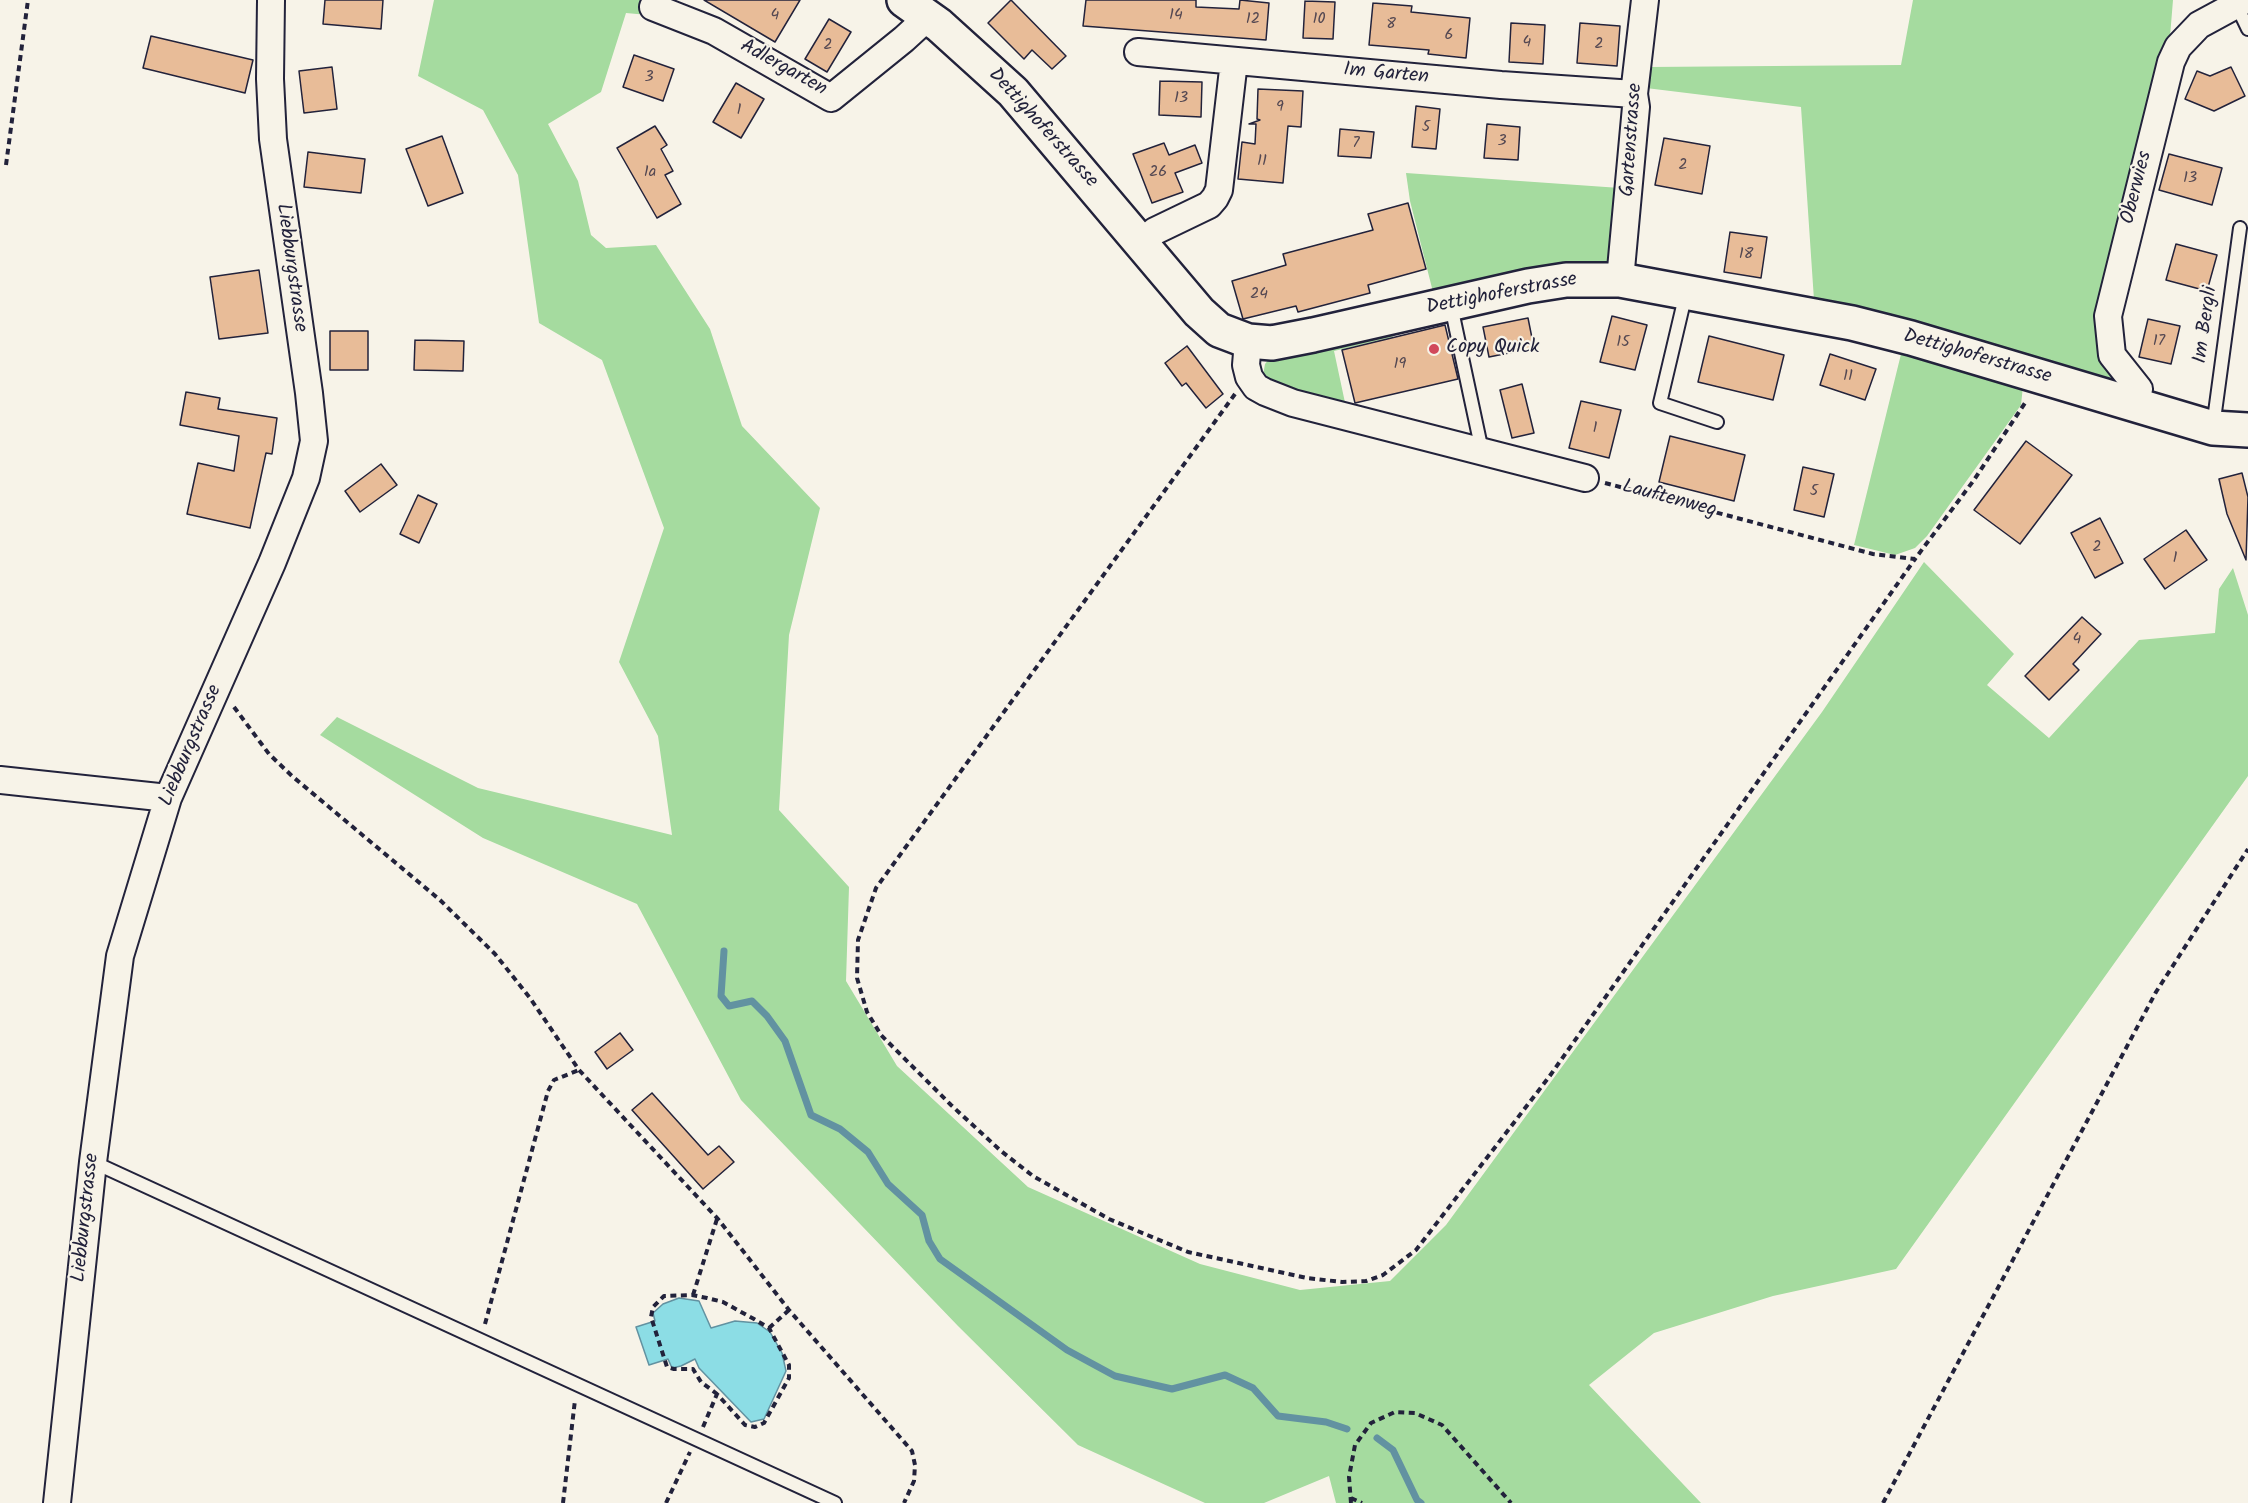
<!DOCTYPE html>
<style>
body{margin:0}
canvas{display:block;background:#f7f3e8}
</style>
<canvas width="2248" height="1503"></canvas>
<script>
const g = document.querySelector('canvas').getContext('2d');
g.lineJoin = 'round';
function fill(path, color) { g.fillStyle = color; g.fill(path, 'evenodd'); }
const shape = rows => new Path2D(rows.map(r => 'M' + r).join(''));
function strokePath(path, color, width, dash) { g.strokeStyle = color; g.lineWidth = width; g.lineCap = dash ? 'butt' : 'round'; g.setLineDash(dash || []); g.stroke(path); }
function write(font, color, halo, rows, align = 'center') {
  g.font = font + ' Kalam,sans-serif'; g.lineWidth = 4.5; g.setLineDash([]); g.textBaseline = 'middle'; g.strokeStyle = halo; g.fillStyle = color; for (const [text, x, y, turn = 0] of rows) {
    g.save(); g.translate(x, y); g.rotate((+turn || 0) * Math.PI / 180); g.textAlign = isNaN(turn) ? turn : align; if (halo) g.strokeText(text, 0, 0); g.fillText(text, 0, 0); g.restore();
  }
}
const green = shape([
 [434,0,653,0,648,15,626,13,601,92,548,124,578,181,591,235,606,248,656,245,710,329,742,426,820,508,789,635,779,810,849,887,846,981,897,1066,1028,1187,1200,1264,1300,1290,1390,1281,1446,1225,1822,712,1924,562,2014,654,1987,685,2049,738,2139,640,2215,633,2219,589,2233,568,2248,615,2248,776,1896,1269,1773,1296,1654,1333,1589,1385,1701,1503,1336,1503,1329,1476,1264,1503,1205,1503,1078,1445,958,1326,741,1100,637,904,483,838,320,735,337,717,478,788,672,835,658,736,619,662,664,528,602,360,539,323,518,175,483,110,418,76],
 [1913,0,2173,0,2169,49,2103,312,2122,384,1814,300,1801,107,1646,88,1648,67,1901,65],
 [1406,173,1620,188,1612,256,1604,264,1433,292,1410,201],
 [1390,327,1393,337,1334,351,1347,412,1278,391,1263,375,1265,364,1270,358],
 [1903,346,2023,386,2021,405,1927,536,1915,548,1895,555,1854,545]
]);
const water = shape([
 [679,1298,699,1301,711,1328,735,1321,757,1323,770,1332,782,1353,786,1371,764,1419,751,1422,699,1368,695,1359,681,1366,672,1368,668,1359,649,1365,636,1327,655,1321,653,1313,663,1304,679,1298]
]);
const stream = shape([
 [724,951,721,996,729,1006,752,1001,767,1016,785,1041,811,1115,840,1129,868,1152,888,1184,922,1215,929,1241,940,1259,1067,1350,1115,1376,1172,1389,1225,1375,1253,1388,1278,1416,1326,1422,1347,1429],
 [1377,1438,1393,1450,1417,1500,1421,1503]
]);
const building = shape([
 [325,0,383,0,381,29,323,24,325,0],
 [704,0,800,0,775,42,704,0],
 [1011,0,1066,56,1052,69,1032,50,1024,59,988,23,1011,0],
 [1086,0,1196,0,1196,7,1239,9,1240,0,1269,3,1266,40,1083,26,1086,0],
 [1305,1,1335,2,1333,39,1303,38,1305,1],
 [1373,3,1412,6,1411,12,1470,18,1466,58,1428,54,1429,50,1369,45,1373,3],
 [829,19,851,32,827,72,805,59,829,19],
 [1511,23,1545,25,1543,64,1509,62,1511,23],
 [1580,23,1620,26,1617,66,1577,63,1580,23],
 [151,36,253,60,245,93,143,68,151,36],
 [634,55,674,69,663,101,623,87,634,55],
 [332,67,337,109,304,113,299,71,332,67],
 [2231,67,2245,96,2214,111,2185,99,2197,71,2210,76,2231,67],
 [1160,81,1202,82,1201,117,1159,115,1160,81],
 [736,83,764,99,741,138,713,122,736,83],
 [1258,89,1303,91,1301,127,1288,126,1283,183,1238,179,1242,142,1255,144,1256,124,1249,124,1260,120,1257,119,1258,89],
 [1416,106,1440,109,1436,149,1412,147,1416,106],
 [1487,124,1520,127,1518,160,1484,158,1487,124],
 [655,126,667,145,661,149,673,171,665,175,681,204,657,218,617,148,655,126],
 [1340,129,1374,132,1371,158,1338,156,1340,129],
 [442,136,463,193,428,206,406,149,442,136],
 [1664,138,1710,146,1702,194,1655,185,1664,138],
 [1164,143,1169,155,1195,145,1202,163,1175,173,1183,192,1152,203,1133,154,1164,143],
 [308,152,365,159,361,193,304,187,308,152],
 [2169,154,2222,168,2212,205,2159,190,2169,154],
 [1408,203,1426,269,1368,285,1370,293,1298,312,1296,306,1243,319,1232,281,1286,265,1283,254,1373,230,1368,214,1408,203],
 [1730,232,1767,237,1761,278,1724,272,1730,232],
 [2176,244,2217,255,2207,291,2166,280,2176,244],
 [259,270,268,333,219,339,210,277,259,270],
 [1612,316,1647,325,1635,370,1600,362,1612,316],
 [1528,318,1534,348,1489,357,1483,327,1528,318],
 [2148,319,2180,326,2171,364,2139,357,2148,319],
 [1445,325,1458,379,1355,403,1342,350,1445,325],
 [330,331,368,331,368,370,330,370,330,331],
 [1709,336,1784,355,1773,400,1698,382,1709,336],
 [415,340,464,341,463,371,414,370,415,340],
 [1187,346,1223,394,1206,408,1186,383,1182,386,1165,363,1187,346],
 [1830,354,1876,369,1865,400,1820,385,1830,354],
 [1522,384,1534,433,1512,438,1500,390,1522,384],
 [186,392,220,398,218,409,277,418,272,454,266,453,250,528,187,514,198,463,234,471,239,436,180,425,186,392],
 [1581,401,1621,410,1609,458,1569,448,1581,401],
 [1670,436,1745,455,1734,501,1659,482,1670,436],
 [2026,441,2072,475,2020,544,1974,510,2026,441],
 [381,464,397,485,360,512,345,491,381,464],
 [1803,467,1834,474,1824,517,1794,510,1803,467],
 [2242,473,2248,497,2246,560,2227,514,2219,479,2242,473],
 [418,495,437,504,419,543,400,534,418,495],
 [2100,518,2123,563,2095,578,2071,533,2100,518],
 [2186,530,2207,560,2165,589,2144,559,2186,530],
 [2082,617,2101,634,2073,664,2079,670,2049,700,2025,676,2082,617],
 [620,1033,633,1050,607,1069,595,1052,620,1033],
 [652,1093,708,1155,719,1146,734,1162,703,1189,632,1110,652,1093]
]);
const path = shape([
 [6,165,28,0],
 [1235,394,876,888,858,940,857,978,867,1012,881,1035,951,1105,1001,1151,1033,1176,1109,1219,1188,1252,1307,1278,1342,1282,1366,1281,1383,1275,1416,1250,1549,1077,1915,559],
 [1605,483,1873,554,1915,559,1974,480,2027,400],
 [234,707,269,754,292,776,440,900,495,954,530,998,579,1070,718,1219,789,1310,912,1451,915,1465,914,1481,904,1503],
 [693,1295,717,1219],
 [485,1324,548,1091,554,1080,579,1070],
 [769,1328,789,1310],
 [703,1427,717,1394,745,1425,755,1427,764,1423,789,1378,789,1365,769,1328,754,1319,723,1302,707,1298,692,1295,664,1296,653,1307,651,1317,667,1367,674,1369,693,1369,701,1382,717,1394],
 [1351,1498,1362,1503],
 [563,1503,575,1400],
 [666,1503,690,1452],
 [1351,1503,1349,1477,1355,1445,1371,1423,1395,1412,1415,1413,1442,1425,1511,1503],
 [1883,1503,2156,992,2248,849]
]);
const lane = shape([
 [2236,4,2248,29],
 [1686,293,1660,403,1717,422],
 [1451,306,1482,451],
 [2213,427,2240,228],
 [93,1162,835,1503]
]);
const street = shape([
 [653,7,714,31,831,98,904,39,928,17],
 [1138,52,1501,85,1634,94],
 [1142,242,1155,231,1209,205,1215,198,1219,190,1234,61],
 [1620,280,1636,107,1634,94,1645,0],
 [1248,341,1246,365,1249,377,1256,387,1265,392,1293,403,1585,478],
 [2135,404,2139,389,2112,355,2108,316,2171,62,2178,47,2199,25,2245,0],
 [0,780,168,798],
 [57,1503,93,1162,120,956,168,798,272,563,306,478,314,441,309,393,273,139,270,79,271,0]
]);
const secondary = shape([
 [904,0,939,25,1013,92,1199,312,1219,330,1248,341,1272,343,1313,335,1528,286,1566,280,1620,280,1852,323,1911,338,2213,428,2248,430]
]);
const markers = [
 [1434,349,6,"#d1495b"]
];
const numberNames = [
 ["4",775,16],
 ["14",1176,16],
 ["12",1253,20],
 ["10",1319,20],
 ["8",1391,25],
 ["6",1449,36],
 ["4",1527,43],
 ["2",1599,45],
 ["2",828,46],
 ["3",649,78],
 ["13",1181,99],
 ["9",1280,108],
 ["1",739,111],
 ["5",1426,128],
 ["3",1502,142],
 ["7",1356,144],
 ["11",1262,162],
 ["2",1683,166],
 ["1a",650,173],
 ["26",1158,173],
 ["13",2190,179],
 ["18",1746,255],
 ["24",1259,295],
 ["17",2159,342],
 ["15",1623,343],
 ["19",1400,365],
 ["11",1848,377],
 ["1",1595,429],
 ["5",1814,492],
 ["2",2097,548],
 ["1",2175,559],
 ["4",2077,640]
];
const streetNames = [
 ["Adlergarten",783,69,29],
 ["Im Garten",1386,75,5],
 ["Dettighoferstrasse",1042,129,48],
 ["Gartenstrasse",1633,140,-86],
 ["Oberwies",2138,188,-76],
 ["Liebburgstrasse",290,268,82],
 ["Dettighoferstrasse",1502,295,-11],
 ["Im Bergli",2207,325,-82],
 ["Dettighoferstrasse",1977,358,16],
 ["Lauftenweg",1669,500,15],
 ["Liebburgstrasse",192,746,-67],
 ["Liebburgstrasse",87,1218,-84]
];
const poiNames = [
 ["Copy Quick",1446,349]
];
fill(green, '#a5db9f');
fill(water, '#8cdde5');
strokePath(water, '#6292a1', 1.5);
strokePath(stream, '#6292a1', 7);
fill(building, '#e8bc98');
strokePath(building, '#22223b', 1.5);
strokePath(lane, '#22223b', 16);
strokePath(street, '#22223b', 30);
strokePath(secondary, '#22223b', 38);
strokePath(path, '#22223b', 4, [6, 4.5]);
strokePath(lane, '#f7f3e8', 12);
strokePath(street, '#f7f3e8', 26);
strokePath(secondary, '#f7f3e8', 33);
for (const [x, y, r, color] of markers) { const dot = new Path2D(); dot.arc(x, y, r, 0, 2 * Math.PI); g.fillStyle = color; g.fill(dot); strokePath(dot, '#f7f3e8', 2); }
write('16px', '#544852', null, numberNames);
write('20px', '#22223b', '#f7f3e8', streetNames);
write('20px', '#22223b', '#f7f3e8', poiNames, 'left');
</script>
